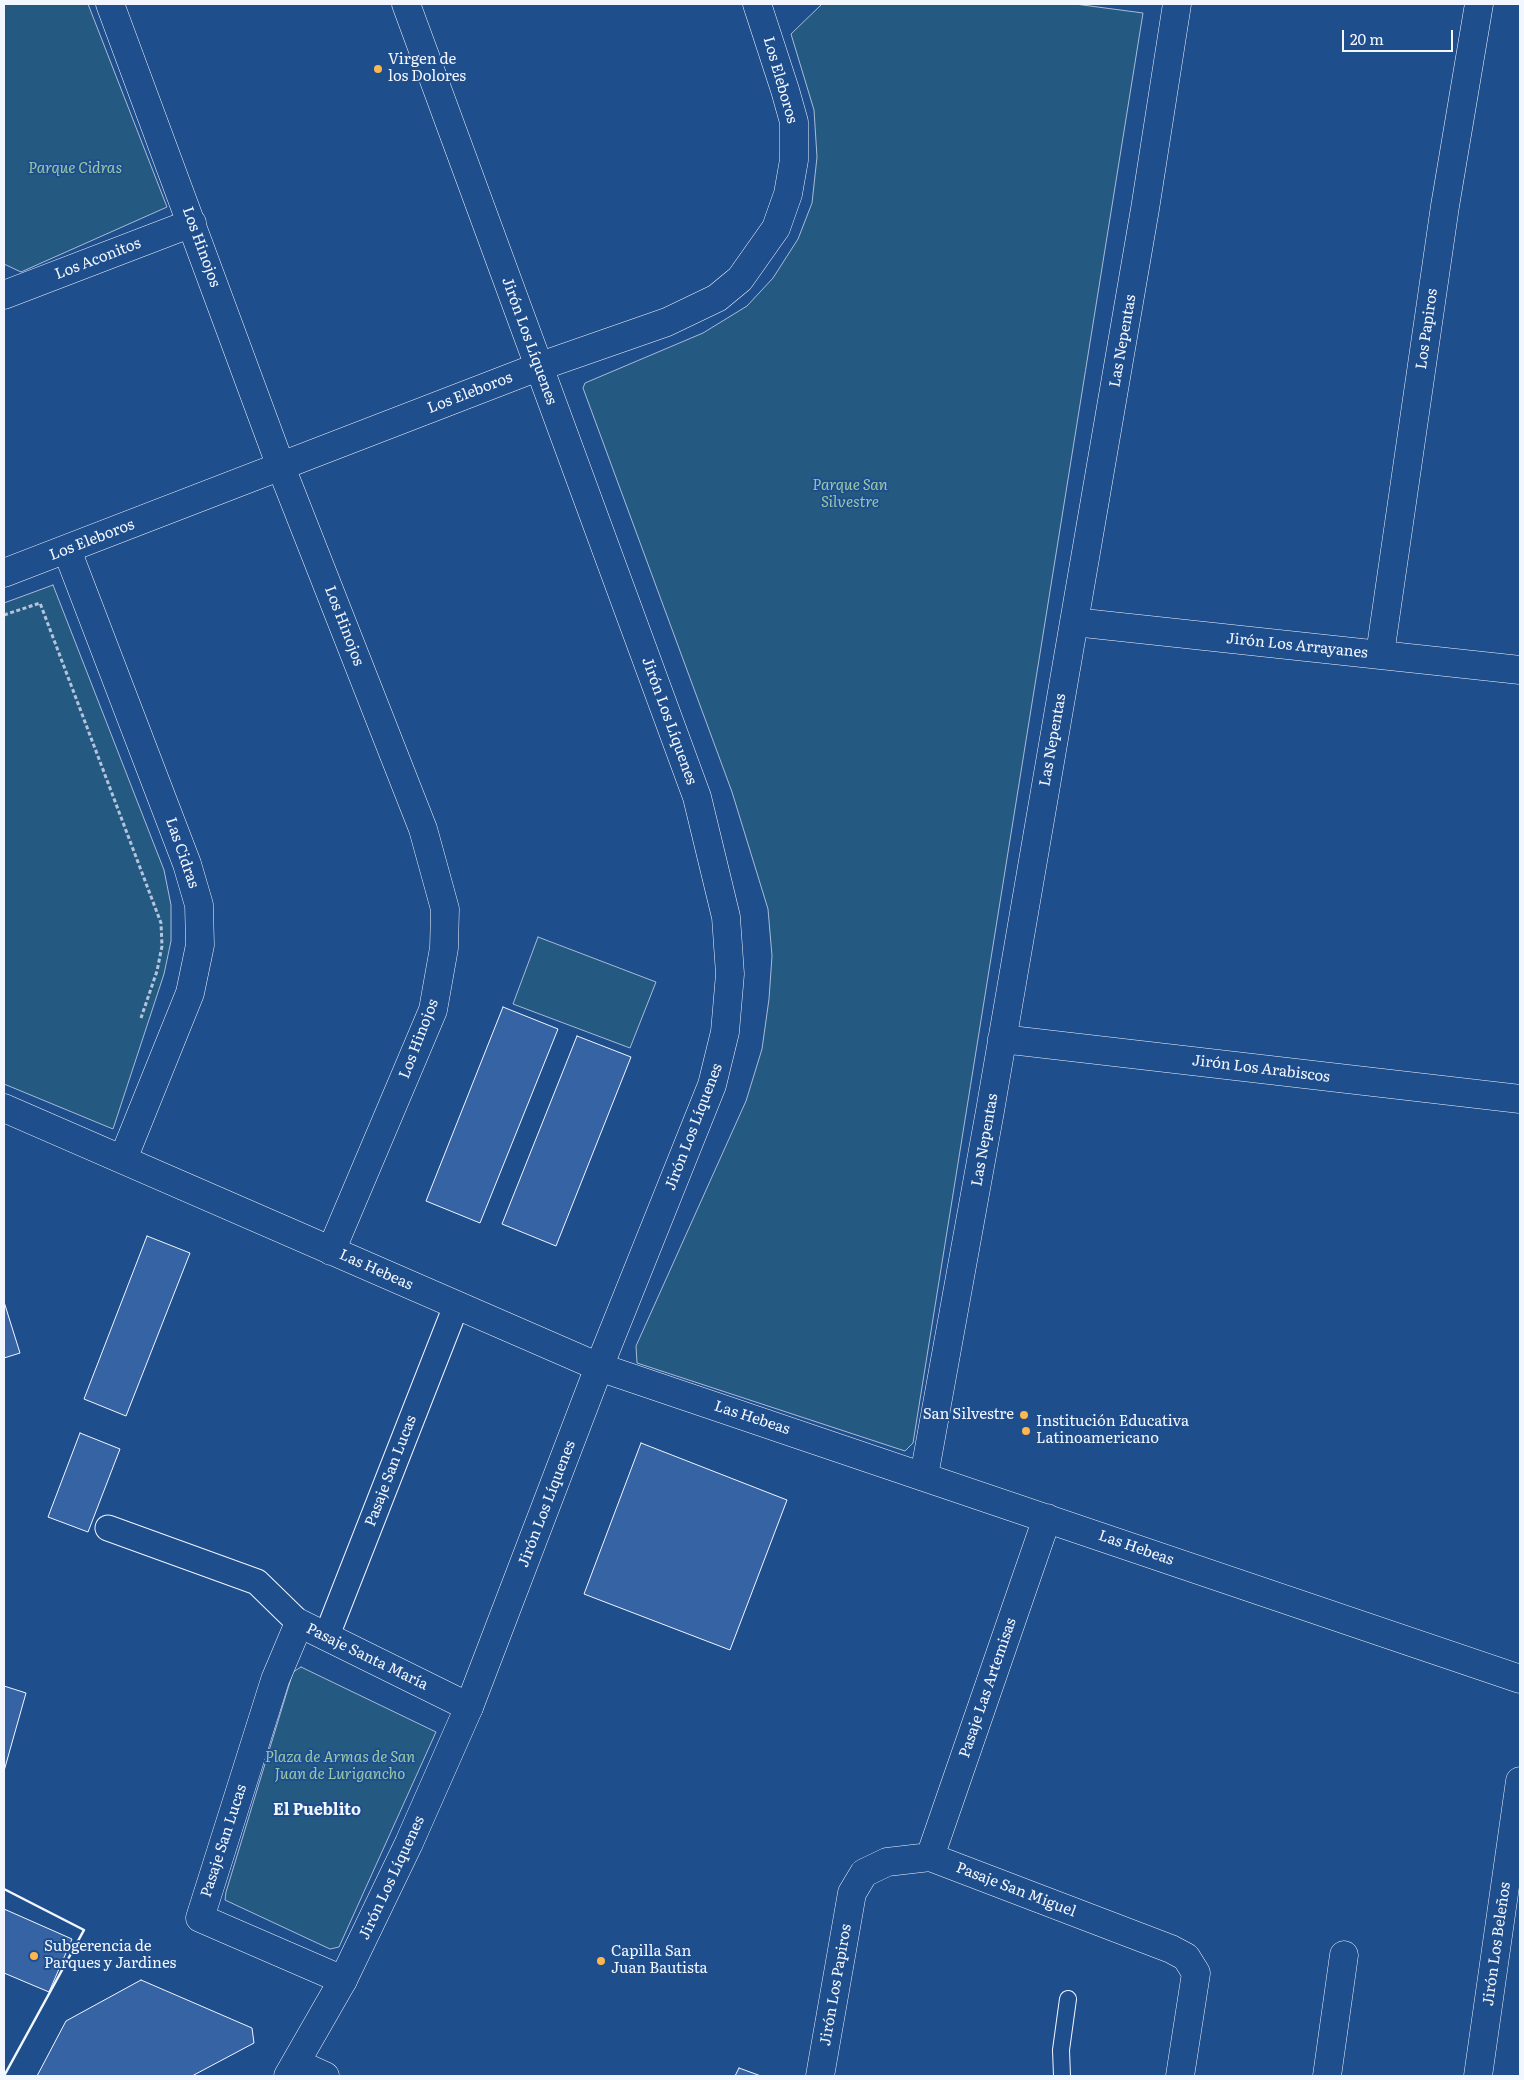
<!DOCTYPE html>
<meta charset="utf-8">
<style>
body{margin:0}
#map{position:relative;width:1524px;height:2080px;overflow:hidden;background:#1f4e8c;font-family:Literata,serif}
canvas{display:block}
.frame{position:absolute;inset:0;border:5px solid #f2f6ff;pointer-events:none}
.scale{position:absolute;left:1342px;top:30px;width:111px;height:22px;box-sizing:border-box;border:2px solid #f2f6ff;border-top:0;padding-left:6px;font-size:15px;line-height:18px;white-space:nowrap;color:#f2f6ff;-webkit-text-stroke:4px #1f4e8c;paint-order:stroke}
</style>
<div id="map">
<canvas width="1524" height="2080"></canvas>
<div class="frame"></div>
<div class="scale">20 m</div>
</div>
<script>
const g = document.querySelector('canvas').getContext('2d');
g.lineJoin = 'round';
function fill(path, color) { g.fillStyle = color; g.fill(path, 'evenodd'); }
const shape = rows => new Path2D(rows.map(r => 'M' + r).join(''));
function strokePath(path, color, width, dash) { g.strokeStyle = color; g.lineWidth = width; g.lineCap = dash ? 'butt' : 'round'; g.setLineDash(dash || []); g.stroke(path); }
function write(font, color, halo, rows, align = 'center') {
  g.font = font + ' Literata,serif'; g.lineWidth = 4; g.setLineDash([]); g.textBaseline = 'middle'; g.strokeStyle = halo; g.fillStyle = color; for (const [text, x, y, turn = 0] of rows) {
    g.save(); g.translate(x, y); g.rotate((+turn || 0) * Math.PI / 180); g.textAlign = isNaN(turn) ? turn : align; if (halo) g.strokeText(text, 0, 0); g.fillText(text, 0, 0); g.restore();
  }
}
const green = shape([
 [4,4,88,4,167,207,21,272,4,264,4,4],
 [822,4,1075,4,1143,13,913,1443,905,1451,637,1363,636,1346,746,1101,762,1049,769,999,772,956,768,909,732,792,583,388,585,383,703,333,747,306,773,278,798,239,812,203,817,157,814,110,791,34,822,4],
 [53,585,164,870,171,905,171,941,164,974,113,1129,4,1084,4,603,53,585],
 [538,937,656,982,630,1048,513,1004,538,937],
 [301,1667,436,1732,339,1947,330,1949,225,1900,226,1892,293,1672,301,1667]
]);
const building = shape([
 [503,1007,558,1029,480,1223,426,1201,503,1007],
 [577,1036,631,1057,556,1246,502,1224,577,1036],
 [147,1236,190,1253,126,1416,84,1399,147,1236],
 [5,1305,20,1353,4,1358,4,1306,5,1305],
 [80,1433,120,1449,88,1532,48,1517,80,1433],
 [641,1443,787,1500,730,1650,584,1594,641,1443],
 [4,1686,26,1693,4,1771,4,1686],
 [4,1909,72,1939,49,1992,4,1973,4,1909],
 [141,1980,252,2028,254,2043,192,2076,37,2076,66,2021,141,1980],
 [739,2068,761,2076,735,2076,739,2068]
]);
const path = shape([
 [4,615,40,603,161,923,162,946,157,971,141,1018]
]);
const service = shape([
 [1062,2076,1061,2050,1068,1999]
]);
const pedestrian = shape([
 [108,1528,257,1582,299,1623],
 [327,1635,456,1306]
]);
const minor = shape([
 [110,4,281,467,423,829,445,909,444,948,433,1010,331,1251],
 [4,295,192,223],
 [538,367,667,322,717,298,740,279,776,228,788,194,794,160,794,122,785,90,757,4],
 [67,550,187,864,199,905,200,945,190,993,123,1159],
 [1074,622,1520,670],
 [1380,654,1445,206,1479,4],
 [1002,1039,1520,1099],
 [4,1108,599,1367,1520,1679],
 [924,1476,990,1111,1145,209,1177,4],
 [930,1857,1047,1518],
 [343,1980,200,1918,275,1680,299,1623,469,1707],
 [296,2063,325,2076],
 [820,2076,852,1893,864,1873,887,1862,930,1857,1171,1949,1186,1957,1196,1973,1180,2076],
 [1327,2076,1344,1955],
 [1478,2076,1520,1781]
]);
const tertiary = shape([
 [4,573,538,367],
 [288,2076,343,1980,409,1843,469,1707,599,1367,712,1085,725,1032,730,974,726,917,697,797,406,4]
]);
const wall = shape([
 [4,1889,84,1930,4,2076]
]);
const markers = [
 [378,69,5,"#ffb74d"],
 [1024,1415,5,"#ffb74d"],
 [1026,1431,5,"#ffb74d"],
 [34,1956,5,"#ffb74d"],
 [601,1961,5,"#ffb74d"]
];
const poiNames = [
 ["Virgen de",388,60],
 ["los Dolores",388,77],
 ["San Silvestre",1014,1415,"right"],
 ["Institución Educativa",1036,1422],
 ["Latinoamericano",1036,1439],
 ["Subgerencia de",44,1947],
 ["Parques y Jardines",44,1964],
 ["Capilla San",611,1952],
 ["Juan Bautista",611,1969]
];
const streetNames = [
 ["Los Eleboros",780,80,74],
 ["Los Hinojos",201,247,70],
 ["Los Aconitos",98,259,-21],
 ["Los Papiros",1427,329,-82],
 ["Jirón Los Líquenes",529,341,70],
 ["Las Nepentas",1123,341,-80],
 ["Los Eleboros",470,393,-21],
 ["Los Eleboros",92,540,-21],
 ["Los Hinojos",344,626,69],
 ["Jirón Los Arrayanes",1297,646,6],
 ["Jirón Los Líquenes",669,721,70],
 ["Las Nepentas",1053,740,-80],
 ["Las Cidras",182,853,71],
 ["Los Hinojos",419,1039,-69],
 ["Jirón Los Arabiscos",1261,1069,7],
 ["Jirón Los Líquenes",694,1127,-69],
 ["Las Nepentas",985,1140,-80],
 ["Las Hebeas",376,1270,24],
 ["Las Hebeas",752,1418,18],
 ["Pasaje San Lucas",391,1471,-69],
 ["Jirón Los Líquenes",547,1504,-69],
 ["Las Hebeas",1136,1548,19],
 ["Pasaje Santa María",367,1657,26],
 ["Pasaje Las Artemisas",988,1688,-71],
 ["Pasaje San Lucas",224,1841,-72],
 ["Jirón Los Líquenes",392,1878,-65],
 ["Pasaje San Miguel",1016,1890,21],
 ["Jirón Los Beleños",1497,1944,-82],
 ["Jirón Los Papiros",836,1985,-80]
];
const parkNames = [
 ["Parque Cidras",75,169],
 ["Parque San",850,486],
 ["Silvestre",850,503],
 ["Plaza de Armas de San",340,1758],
 ["Juan de Lurigancho",340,1775]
];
const neighbourhoodNames = [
 ["El Pueblito",317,1810]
];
fill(green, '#245a82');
strokePath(green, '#a8bbd7', 1);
fill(building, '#3563a3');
strokePath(building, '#f2f6ff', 1);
strokePath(service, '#f2f6ff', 18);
strokePath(pedestrian, '#f2f6ff', 27);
strokePath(minor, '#f2f6ff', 29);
strokePath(tertiary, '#f2f6ff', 29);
strokePath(path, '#b3c4dc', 3, [4, 2.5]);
strokePath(service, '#1f4e8c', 16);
strokePath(pedestrian, '#1f4e8c', 25);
strokePath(minor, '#1f4e8c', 28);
strokePath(tertiary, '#1f4e8c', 28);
strokePath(wall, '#f2f6ff', 2.5);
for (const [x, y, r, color] of markers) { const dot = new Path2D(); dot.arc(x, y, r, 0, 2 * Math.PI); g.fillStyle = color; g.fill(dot); strokePath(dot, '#1f4e8c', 2); }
write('15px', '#f2f6ff', '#1f4e8c', poiNames, 'left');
write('15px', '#f2f6ff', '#1f4e8c', streetNames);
write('italic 15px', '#97c8a6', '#1f4e8c', parkNames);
write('bold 16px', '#f2f6ff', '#1f4e8c', neighbourhoodNames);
</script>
